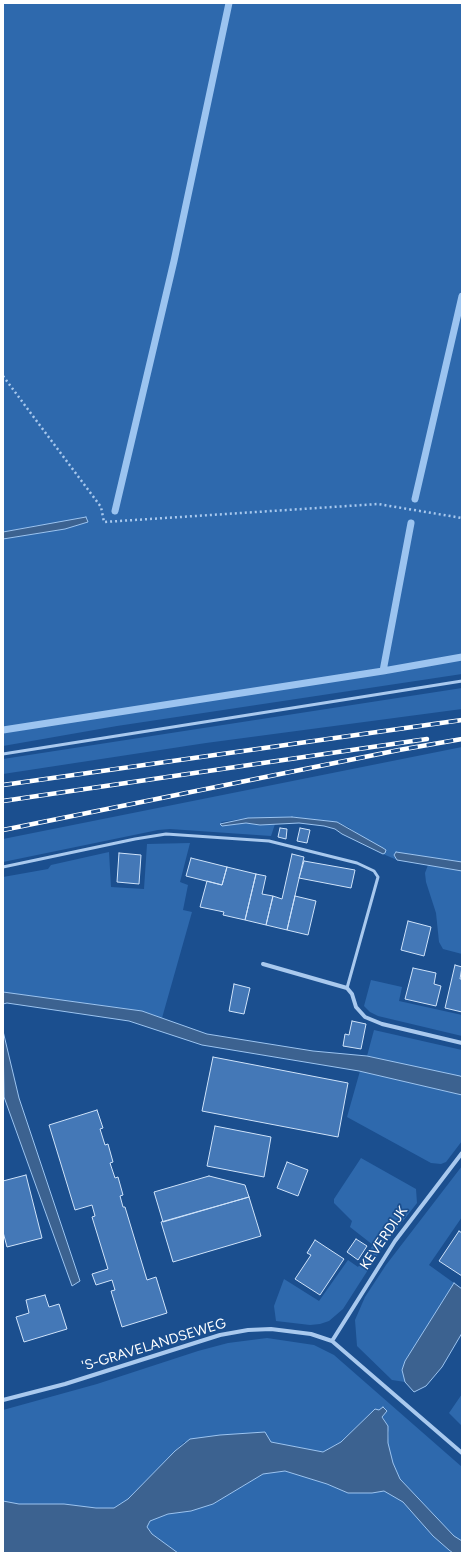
<!DOCTYPE html>
<style>
body{margin:0}
#map{position:relative;width:465px;height:1556px;overflow:hidden;background:#1b4f8f;font-family:Figtree,sans-serif}
canvas{display:block}
.frame{position:absolute;inset:0;border:4px solid #fff;pointer-events:none}
</style>
<div id="map">
<canvas width="465" height="1556"></canvas>
<div class="frame"></div>
</div>
<script>
const g = document.querySelector('canvas').getContext('2d');
g.lineJoin = 'round';
function fill(path, color) { g.fillStyle = color; g.fill(path, 'evenodd'); }
const shape = rows => new Path2D(rows.map(r => 'M' + r).join(''));
function strokePath(path, color, width, dash) { g.strokeStyle = color; g.lineWidth = width; g.lineCap = dash ? 'butt' : 'round'; g.setLineDash(dash || []); g.stroke(path); }
function write(font, color, halo, rows, align = 'center') {
  g.font = font + ' Figtree,sans-serif'; g.lineWidth = 3.5; g.setLineDash([]); g.textBaseline = 'middle'; g.strokeStyle = halo; g.fillStyle = color; for (const [text, x, y, turn = 0] of rows) {
    g.save(); g.translate(x, y); g.rotate((+turn || 0) * Math.PI / 180); g.textAlign = isNaN(turn) ? turn : align; if (halo) g.strokeText(text, 0, 0); g.fillText(text, 0, 0); g.restore();
  }
}
const green = shape([
 [3,3,462,3,462,674,117,726,3,746,3,539,65,529,88,522,40,525,3,532],
 [462,688,462,709,206,743,3,774,3,759],
 [462,747,462,862,396,852,394,855,397,860,383,854,385,853,348,827,337,822,292,817,248,818,221,822,223,826,246,823,260,825,275,824,271,836,170,829,158,830,3,862,3,839],
 [190,843,180,882,188,885,183,910,192,912,162,1018,142,1011,3,992,3,877,48,869,51,865,109,852,111,887,144,889,147,844],
 [428,865,462,871,462,954,443,949,439,942,436,913,426,882,425,873],
 [371,980,402,987,399,1001,462,1015,462,1036,378,1016,370,1012,364,1006],
 [374,1030,462,1050,462,1077,367,1056],
 [360,1071,462,1095,462,1141,446,1162,441,1164,431,1163,347,1117],
 [361,1158,416,1189,417,1203,382,1248,343,1309,329,1321,320,1324,310,1325,276,1321,274,1306,284,1279,319,1301,348,1260,358,1267,373,1245,350,1227,352,1221,334,1203,334,1199],
 [462,1166,462,1217,429,1265,454,1283,405,1361,402,1370,405,1382,392,1380,357,1346,355,1320,365,1297,386,1265],
 [267,1338,314,1345,334,1355,462,1467,462,1553,178,1553,152,1534,147,1527,150,1521,168,1514,191,1511,213,1504,263,1474,285,1471,327,1484,348,1493,372,1493,400,1479,393,1463,388,1443,389,1433,385,1421,379,1410,375,1409,341,1442,323,1452,271,1442,267,1438,184,1442,128,1499,114,1508,96,1508,64,1504,19,1504,3,1501,3,1410,97,1384,198,1351,228,1343],
 [462,1394,462,1426,449,1413]
]);
const water = shape([
 [86,517,88,522,65,529,3,539,3,532,86,517],
 [292,817,337,822,383,848,386,850,385,853,383,854,342,834,335,829,324,826,299,823,260,825,246,823,222,826,220,824,248,818,292,817],
 [396,852,462,862,462,871,397,860,394,855,396,852],
 [3,992,142,1011,207,1034,313,1051,367,1056,460,1076,462,1077,462,1095,359,1071,202,1045,129,1021,7,1003,3,1004,3,992],
 [3,1031,19,1098,80,1281,72,1286,4,1097,3,1031],
 [454,1283,462,1289,462,1333,442,1367,426,1386,414,1392,405,1382,402,1370,405,1361,454,1283],
 [383,1407,387,1411,382,1417,388,1426,388,1443,393,1463,400,1479,454,1536,462,1541,462,1553,453,1553,449,1550,433,1536,403,1502,384,1491,372,1493,348,1493,327,1484,285,1471,263,1474,213,1504,191,1511,168,1514,150,1521,147,1527,152,1534,178,1553,3,1553,3,1501,19,1504,64,1504,96,1508,114,1508,128,1499,175,1451,190,1439,220,1435,265,1432,271,1442,323,1452,341,1442,375,1409,379,1410,383,1407]
]);
const stream = shape([
 [415,499,462,296],
 [115,511,174,261,229,3],
 [411,523,383,671,462,657],
 [3,730,383,671]
]);
const building = shape([
 [280,828,287,829,286,839,278,837,280,828],
 [300,828,310,830,307,843,297,841,300,828],
 [119,853,141,855,139,884,117,882,119,853],
 [292,854,304,857,287,930,266,925,273,896,282,899,292,854],
 [191,858,227,867,222,885,186,876,191,858],
 [304,861,355,870,351,888,299,878,304,861],
 [227,867,256,874,245,920,223,915,224,912,200,907,207,881,222,885,227,867],
 [256,874,266,876,262,894,273,896,266,925,245,920,256,874],
 [295,896,316,901,308,935,287,930,295,896],
 [408,921,431,927,424,956,401,950,408,921],
 [455,965,462,967,460,979,462,979,462,1012,445,1008,455,965],
 [413,968,436,973,434,984,441,986,436,1006,405,999,413,968],
 [234,984,250,988,244,1014,229,1011,234,984],
 [352,1021,366,1024,361,1049,343,1046,345,1034,349,1035,352,1021],
 [213,1057,348,1083,338,1137,202,1111,213,1057],
 [97,1110,103,1128,100,1129,105,1145,108,1144,113,1162,110,1163,115,1178,118,1177,123,1195,120,1196,123,1207,125,1207,147,1280,156,1277,167,1313,122,1327,111,1291,115,1290,112,1280,96,1285,92,1274,108,1269,92,1217,95,1216,92,1205,75,1210,49,1125,97,1110],
 [215,1126,271,1137,264,1177,207,1166,215,1126],
 [287,1162,308,1170,298,1196,277,1188,287,1162],
 [26,1175,42,1238,7,1247,3,1232,3,1181,26,1175],
 [209,1176,245,1185,249,1197,163,1222,154,1192,209,1176],
 [249,1197,261,1236,173,1262,161,1222,249,1197],
 [459,1231,462,1233,462,1276,439,1261,459,1231],
 [356,1239,367,1246,358,1260,347,1252,356,1239],
 [315,1240,344,1259,320,1295,295,1279,311,1255,307,1253,315,1240],
 [45,1295,49,1307,59,1304,67,1329,24,1342,16,1317,29,1313,26,1300,45,1295]
]);
const path = shape([
 [3,376,101,507,104,522,378,504,462,518]
]);
const service = shape([
 [3,754,462,681],
 [3,867,135,839,166,834,269,841,357,863,374,871,378,877,347,988]
]);
const minor = shape([
 [263,964,347,988,352,994,356,1007,365,1017,382,1024,462,1043],
 [332,1341,395,1241,462,1153],
 [3,1400,65,1384,220,1335,248,1330,271,1329,311,1334,332,1341,462,1453]
]);
const rail = shape([
 [3,785,462,720],
 [3,801,427,739],
 [3,830,399,750,462,739]
]);
const streetNames = [
 ["KEVERDIJK",384,1238,-56],
 ["'S-GRAVELANDSEWEG",154,1345,-17]
];
fill(green, '#2e69ad');
fill(water, '#3c6290');
strokePath(water, '#9cc4f0', 1);
strokePath(stream, '#9cc4f0', 7);
fill(building, '#4478b7');
strokePath(building, '#cfe3fa', 1);
strokePath(path, '#a9c9ee', 2.5, [2, 3]);
strokePath(service, '#a9c9ee', 3);
strokePath(minor, '#a9c9ee', 4);
strokePath(rail, '#fff', 4.5);
strokePath(rail, '#1b4f8f', 3, [9]);
write('14px', '#fff', '#1b4f8f', streetNames);
</script>
